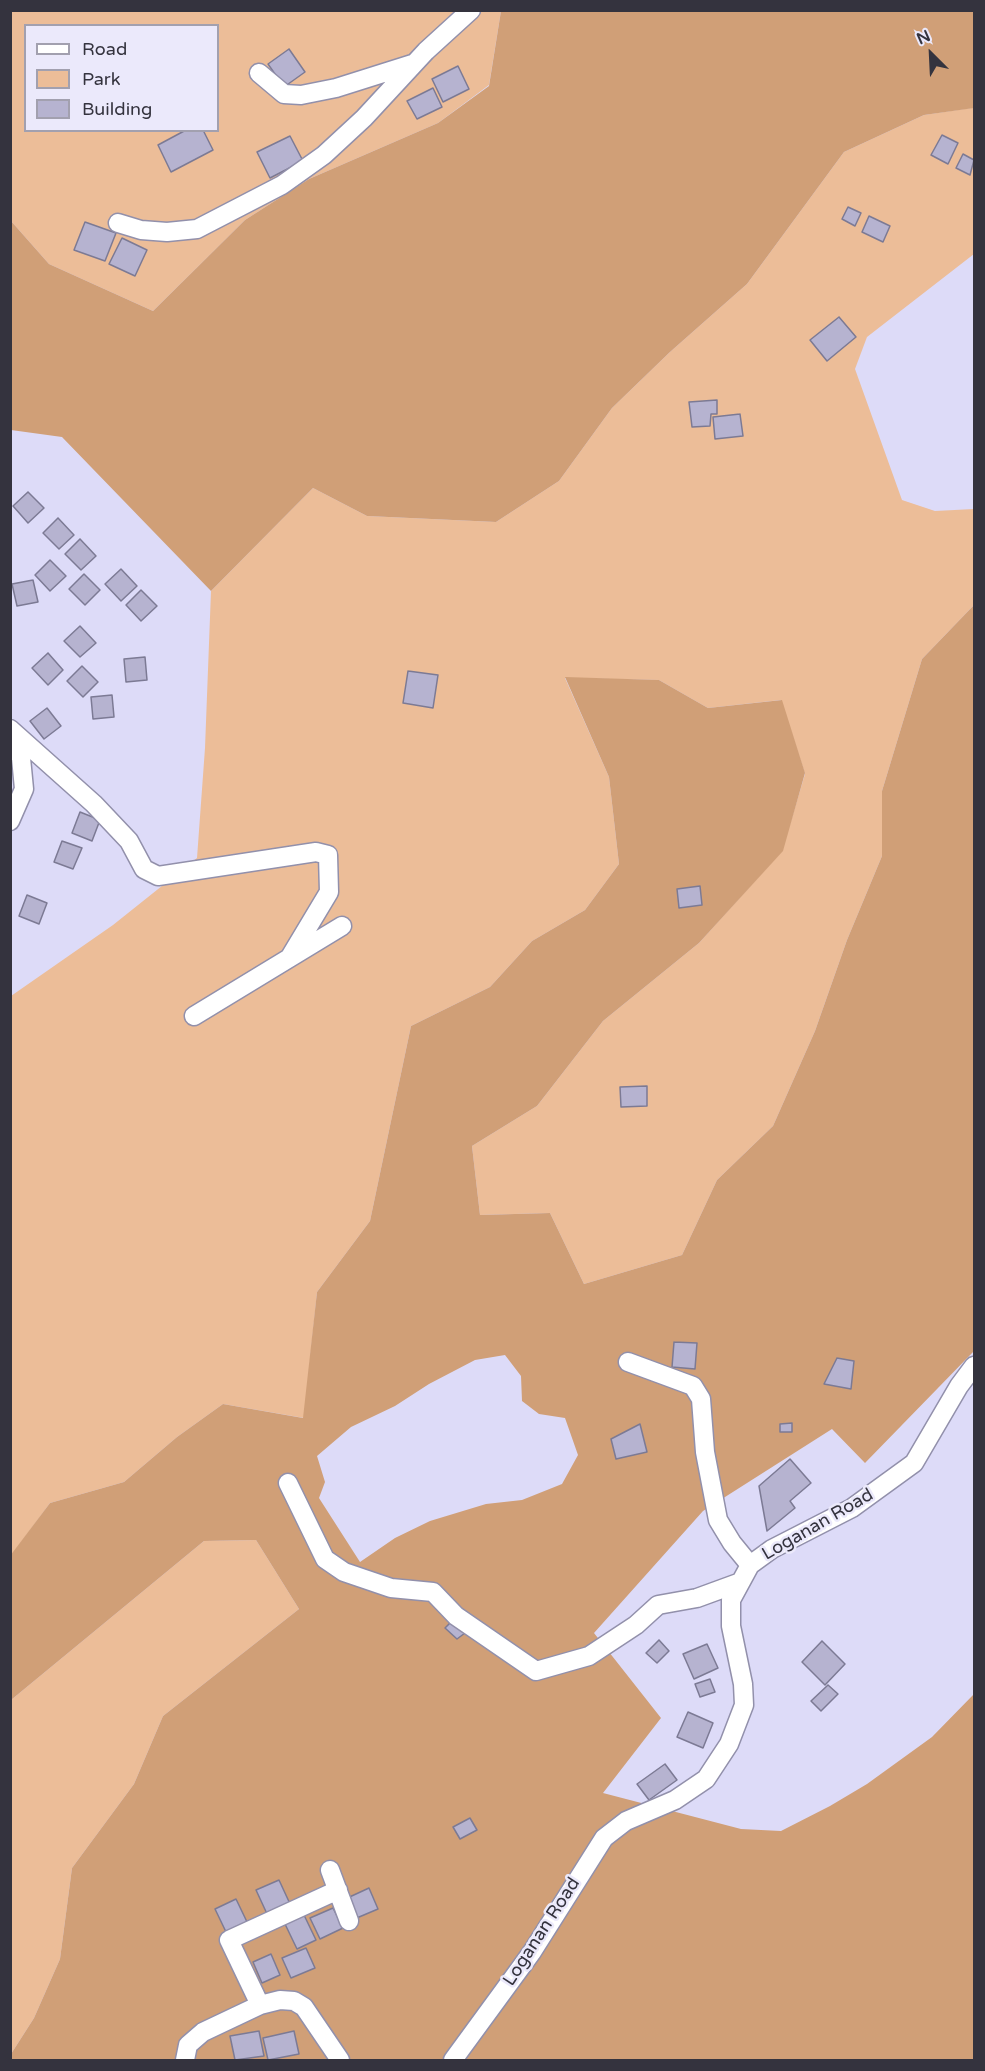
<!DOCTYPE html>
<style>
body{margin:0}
#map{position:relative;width:985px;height:2071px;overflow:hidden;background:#dddbf8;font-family:"Varela Round",sans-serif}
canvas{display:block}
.frame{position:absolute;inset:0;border:12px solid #34333e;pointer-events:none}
.legend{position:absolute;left:24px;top:24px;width:195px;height:108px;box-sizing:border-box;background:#ebe9fb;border:2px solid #a2a0af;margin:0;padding:8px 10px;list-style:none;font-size:18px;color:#34333e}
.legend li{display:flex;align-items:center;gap:12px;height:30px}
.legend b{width:30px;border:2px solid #a2a0af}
.north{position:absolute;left:901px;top:24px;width:60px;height:60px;-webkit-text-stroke:4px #ebe9fb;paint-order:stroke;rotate:336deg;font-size:16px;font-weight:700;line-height:24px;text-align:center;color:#34333e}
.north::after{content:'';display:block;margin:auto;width:21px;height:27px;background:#34333e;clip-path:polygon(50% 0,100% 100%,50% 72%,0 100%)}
</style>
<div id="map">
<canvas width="985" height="2071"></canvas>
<div class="frame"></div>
<ul class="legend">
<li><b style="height:8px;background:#fff"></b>Road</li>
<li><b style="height:16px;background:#ecbd98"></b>Park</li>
<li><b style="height:16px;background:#b6b3d0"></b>Building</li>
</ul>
<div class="north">N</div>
</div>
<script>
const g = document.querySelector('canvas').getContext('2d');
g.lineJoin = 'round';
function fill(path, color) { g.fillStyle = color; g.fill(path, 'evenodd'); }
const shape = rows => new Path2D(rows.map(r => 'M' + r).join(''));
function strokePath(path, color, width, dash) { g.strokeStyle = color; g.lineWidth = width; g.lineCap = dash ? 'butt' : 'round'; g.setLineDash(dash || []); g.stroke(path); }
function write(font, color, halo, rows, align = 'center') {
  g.font = font + ' "Varela Round",sans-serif'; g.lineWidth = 5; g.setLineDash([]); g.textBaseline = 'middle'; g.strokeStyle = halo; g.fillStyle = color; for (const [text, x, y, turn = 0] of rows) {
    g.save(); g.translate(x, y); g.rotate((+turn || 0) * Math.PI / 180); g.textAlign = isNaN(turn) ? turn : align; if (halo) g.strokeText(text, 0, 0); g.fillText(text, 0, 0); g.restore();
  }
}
const green = shape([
 [10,11,501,11,489,85,438,123,309,179,245,220,153,311,49,264,11,221],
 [26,26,218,26,218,130,26,130],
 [971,108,974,108,974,254,867,337,855,369,902,500,935,511,974,509,974,605,922,659,882,791,882,856,847,940,815,1031,773,1126,717,1180,682,1255,584,1284,550,1213,480,1215,472,1146,537,1106,603,1021,699,943,782,851,805,774,781,700,708,708,659,680,565,678,609,777,619,864,585,910,532,941,490,987,411,1026,370,1221,317,1292,304,1418,223,1404,177,1437,124,1482,50,1503,11,1556,11,996,113,925,197,858,205,748,211,591,313,488,367,516,496,522,559,481,612,408,670,352,747,284,844,152,924,115],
 [256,1540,299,1609,163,1716,134,1784,72,1868,60,1959,34,2018,11,2054,11,1700,204,1541]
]);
const forest = shape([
 [501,11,974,11,974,108,924,115,844,152,747,284,670,352,612,408,559,481,496,522,367,516,313,488,211,591,62,437,11,430,11,221,49,264,153,311,245,220,309,179,438,123,489,86],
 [974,605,974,1351,865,1463,832,1429,703,1511,594,1633,661,1718,603,1793,741,1829,781,1831,830,1806,867,1784,932,1737,974,1694,974,2060,11,2060,11,2054,34,2018,60,1959,72,1868,134,1784,163,1716,299,1609,256,1540,204,1541,11,1700,10,1556,50,1503,124,1482,177,1437,223,1404,303,1418,317,1292,370,1221,411,1026,490,987,532,941,585,910,619,864,609,777,565,677,659,680,708,708,782,700,805,773,783,851,699,943,603,1021,537,1106,472,1146,480,1215,550,1213,584,1284,682,1255,717,1180,773,1126,815,1031,847,940,882,856,882,791,922,659],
 [505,1355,521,1376,522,1401,539,1414,565,1418,578,1455,562,1484,522,1500,486,1504,430,1521,395,1538,360,1562,319,1498,325,1482,317,1456,351,1427,395,1406,429,1384,475,1360]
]);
const building = shape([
 [289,49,305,72,284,87,268,64,289,49],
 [458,66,469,89,443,102,432,79,458,66],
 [433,88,442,107,417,119,407,101,433,88],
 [186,130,203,130,213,150,171,172,158,145,186,130],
 [942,135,958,143,948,164,931,155,942,135],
 [290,136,303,161,270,178,257,152,290,136],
 [963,154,974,160,970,175,956,168,963,154],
 [848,207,861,213,855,226,842,219,848,207],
 [869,216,890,226,883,242,862,232,869,216],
 [85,222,116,233,105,261,74,250,85,222],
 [122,238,147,250,135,276,109,264,122,238],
 [839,317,856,337,827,361,810,340,839,317],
 [717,400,717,414,711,414,710,426,692,427,689,402,717,400],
 [740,414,743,436,715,439,713,417,740,414],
 [28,492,44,508,28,523,13,506,28,492],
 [58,518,74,535,59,549,43,533,58,518],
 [80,539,96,556,81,570,65,554,80,539],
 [50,560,66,576,50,591,35,575,50,560],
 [121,569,137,586,121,601,105,584,121,569],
 [84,574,100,590,85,605,69,589,84,574],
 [33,580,38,602,17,606,12,584,33,580],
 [141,590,157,606,141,621,126,605,141,590],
 [80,626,96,643,80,657,64,641,80,626],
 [48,653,63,670,48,685,32,668,48,653],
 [145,657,147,680,126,682,124,659,145,657],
 [82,666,98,682,83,697,67,681,82,666],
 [408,671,438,675,433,708,403,703,408,671],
 [112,695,114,717,93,719,91,697,112,695],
 [47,708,61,726,44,739,30,721,47,708],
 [80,812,100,820,92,841,72,833,80,812],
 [62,841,82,848,73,869,54,862,62,841],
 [700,886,702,905,679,908,677,889,700,886],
 [27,895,47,903,39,924,19,916,27,895],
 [647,1086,647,1106,621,1107,620,1087,647,1086],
 [674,1342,697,1343,695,1369,672,1367,674,1342],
 [837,1358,854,1361,851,1389,824,1384,837,1358],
 [792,1423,792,1432,780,1432,780,1424,792,1423],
 [640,1424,647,1452,616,1459,611,1439,640,1424],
 [790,1459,811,1483,790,1501,795,1508,767,1531,759,1486,790,1459],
 [452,1621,465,1633,457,1639,445,1628,452,1621],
 [659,1640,669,1651,657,1663,646,1653,659,1640],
 [822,1641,845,1664,825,1685,802,1662,822,1641],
 [707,1644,718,1668,694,1679,683,1654,707,1644],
 [710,1679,715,1692,700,1697,695,1684,710,1679],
 [828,1685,838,1694,821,1711,811,1701,828,1685],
 [688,1712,713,1723,703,1748,677,1737,688,1712],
 [665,1764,677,1780,649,1800,637,1784,665,1764],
 [470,1818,477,1830,460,1839,453,1827,470,1818],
 [279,1880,291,1906,268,1916,256,1890,279,1880],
 [369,1888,378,1909,352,1920,343,1900,369,1888],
 [236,1899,248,1924,227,1934,215,1909,236,1899],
 [333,1908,343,1928,320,1939,310,1918,333,1908],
 [304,1915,316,1940,297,1949,285,1924,304,1915],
 [306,1948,315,1968,291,1978,282,1958,306,1948],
 [271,1954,280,1975,262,1983,253,1962,271,1954],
 [259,2031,264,2056,235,2060,230,2036,259,2031],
 [294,2031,299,2054,268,2060,263,2038,294,2031]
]);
const street = shape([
 [259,73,284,94,301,95,336,88,412,64],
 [118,223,141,230,167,232,197,229,282,185,324,155,364,118,426,51,471,10],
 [10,729,94,804,129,841,144,869,158,876,316,852,328,855,329,892,290,957],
 [10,732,21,758,24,789,10,821],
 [194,1016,342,926],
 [628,1362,693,1386,701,1399,705,1452,718,1520,732,1543,750,1565],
 [288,1483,325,1559,344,1572,391,1588,433,1592,456,1616,536,1671,589,1656,636,1625,658,1605,697,1598,738,1583],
 [330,1870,349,1921],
 [260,2005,229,1940,338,1890],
 [185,2060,188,2045,203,2032,260,2005,280,2000,294,2001,304,2007,340,2060],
 [453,2060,532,1952,604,1838,626,1821,675,1800,706,1779,729,1744,744,1705,743,1684,731,1626,731,1600,750,1565,772,1549,852,1508,914,1463,959,1386,974,1366]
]);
const streetNames = [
 ["Loganan Road",818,1525,-30],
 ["Loganan Road",542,1932,-57]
];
fill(green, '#ecbd98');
fill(forest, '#d09f77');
fill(building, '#b6b3d0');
strokePath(building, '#7c7a94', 1.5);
strokePath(street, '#9290ab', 21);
strokePath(street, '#fff', 18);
write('18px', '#34333e', '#ebe9fb', streetNames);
</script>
